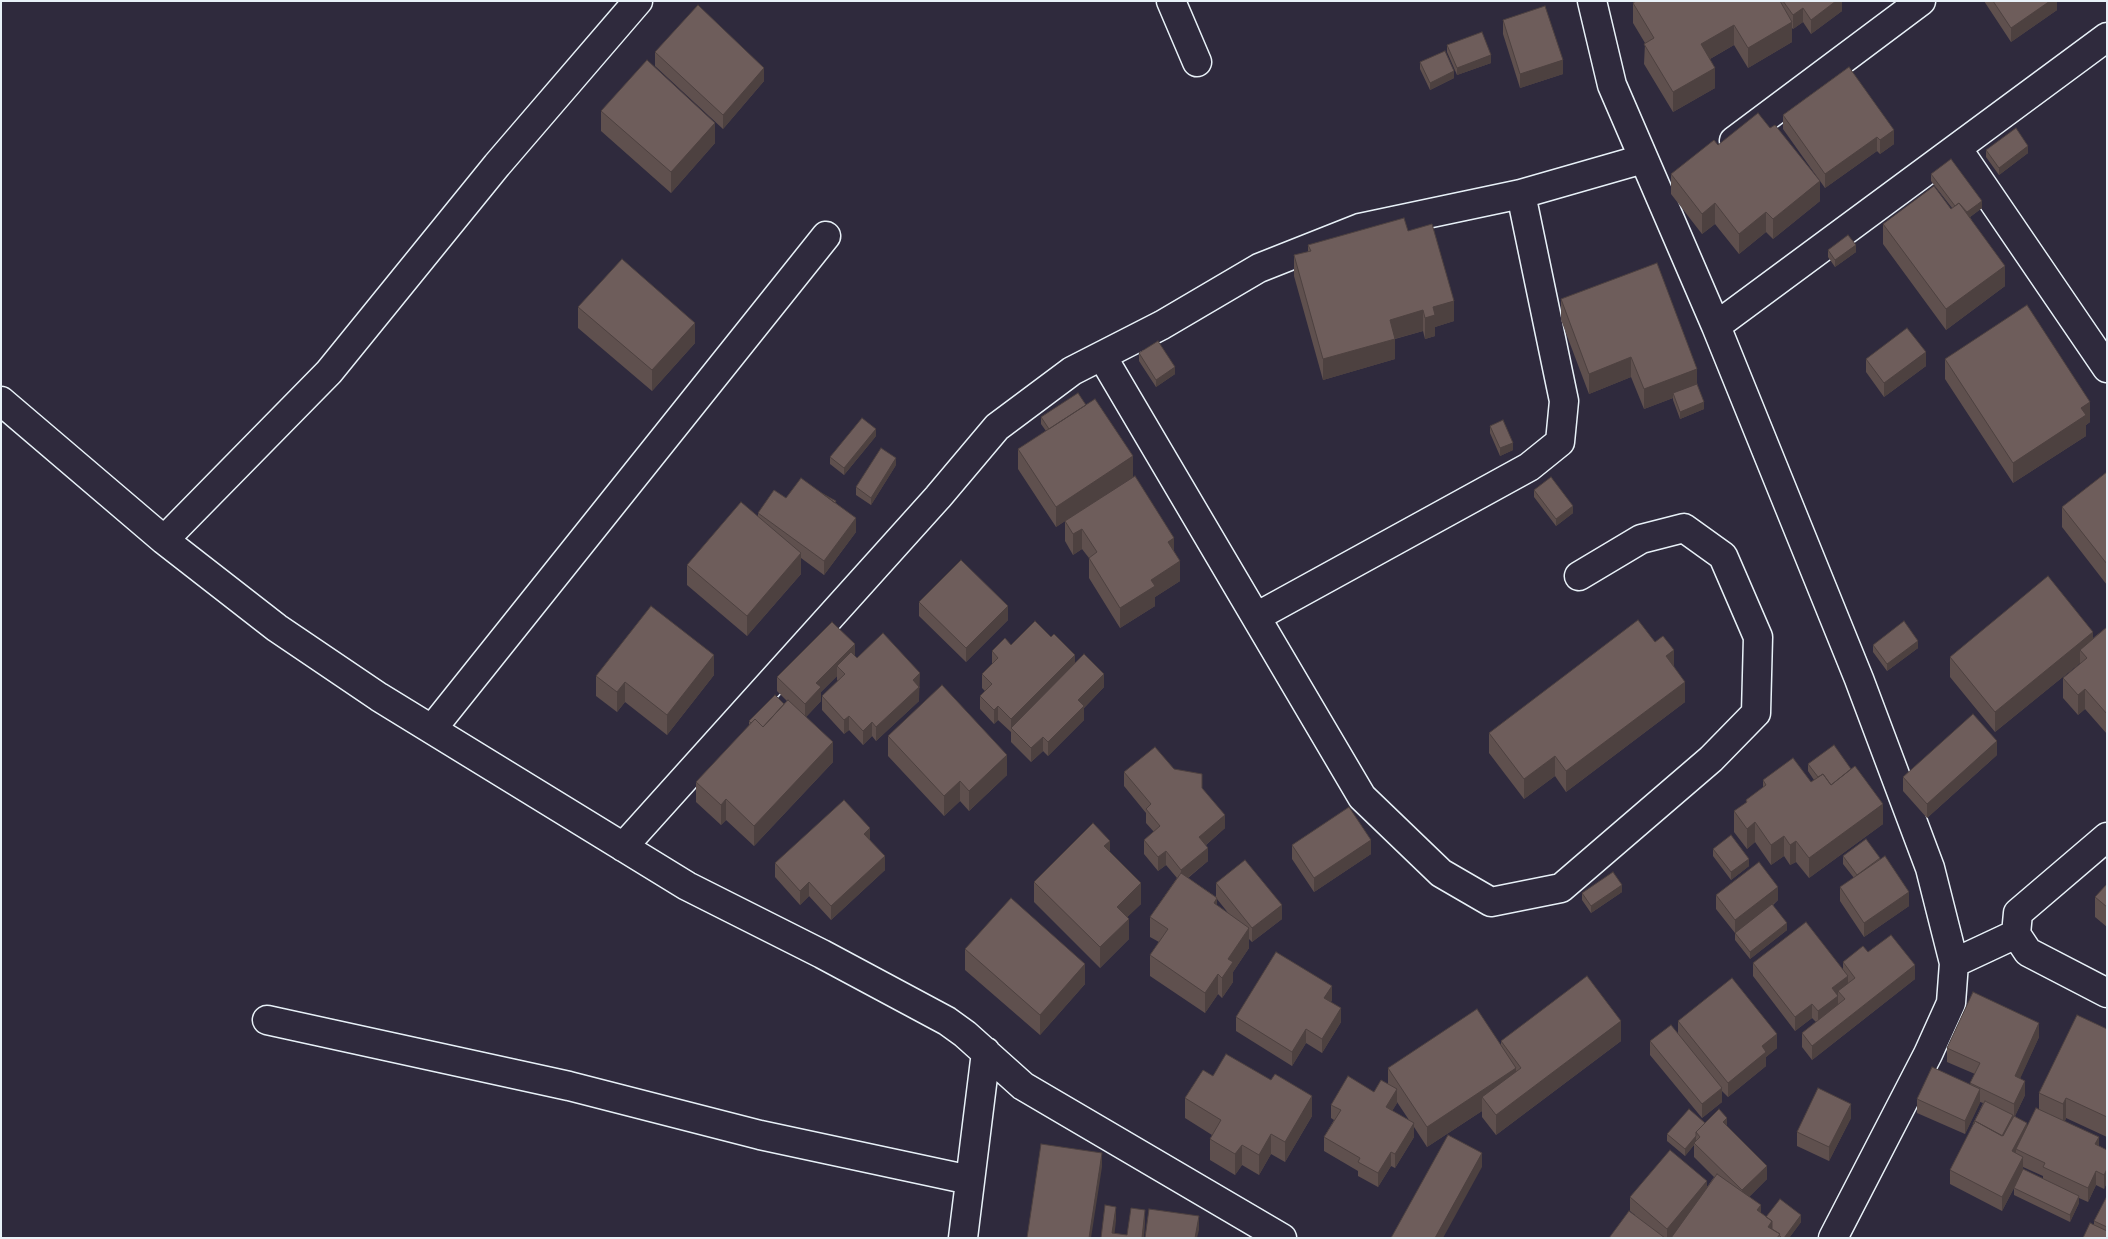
<!DOCTYPE html>
<style>
body{margin:0}
#map{position:relative;width:2108px;height:1239px;overflow:hidden;background:#2f2a3d;font-family:"Gochi Hand",sans-serif}
canvas{display:block}
.frame{position:absolute;inset:0;border:2px solid #e8f1f8;pointer-events:none}
</style>
<div id="map">
<canvas width="2108" height="1239"></canvas>
<div class="frame"></div>
</div>
<script>
const g = document.querySelector('canvas').getContext('2d');
g.lineJoin = 'round';
const shape = rows => new Path2D(rows.map(r => 'M' + r).join(''));
function strokePath(path, color, width, dash) { g.strokeStyle = color; g.lineWidth = width; g.lineCap = dash ? 'butt' : 'round'; g.setLineDash(dash || []); g.stroke(path); }
function fill(path, color) { g.fillStyle = color; g.fill(path, 'evenodd'); }
const minor = shape([
 [1171,1,1197,62],
 [1592,1,1612,85,1716,326,1859,679,1930,868,1954,963,1951,1003,1928,1054,1833,1238],
 [1734,141,1921,1],
 [1957,148,2107,368],
 [1716,326,2107,37],
 [1102,356,1362,797,1441,873,1491,902,1561,888,1711,759,1756,713,1758,637,1723,556,1684,528,1641,539,1579,576],
 [1,401,164,540,277,628,379,697,687,886,822,954,947,1021,965,1034,1023,1086,1282,1238],
 [164,540,329,372,497,165,638,1],
 [1256,617,1529,467,1560,442,1564,401,1521,194],
 [432,729,826,236],
 [2107,837,2018,913,2016,934,2028,952,2107,993],
 [623,847,938,497,997,427,1072,371,1162,325,1259,268,1360,228,1521,194,1643,159],
 [1954,963,2016,934],
 [267,1020,569,1086,760,1135,970,1180],
 [963,1238,986,1052]
]);
const wall = shape([
 [1636,1,1842,1,1842,11,1811,34,1803,22,1793,29,1792,28,1792,42,1748,68,1734,45,1710,59,1715,88,1673,112,1644,64,1645,43,1633,23,1633,3],
 [1984,1,2057,1,2057,10,2011,42],
 [1503,20,1563,74,1520,88,1503,34],
 [1447,45,1491,63,1457,75,1447,52],
 [655,52,764,81,723,129,655,66],
 [1420,62,1454,78,1430,90,1420,69],
 [1849,67,1894,144,1880,154,1877,151,1825,188,1783,129,1783,115],
 [601,111,715,143,671,193,601,131],
 [1718,145,1820,201,1773,239,1766,232,1739,254,1715,224,1702,234,1671,194,1671,174],
 [1986,150,2028,153,1999,175,1986,157],
 [1931,174,1982,208,1970,217,2005,286,1946,330,1883,244,1883,224,1951,209,1952,208,1931,181],
 [1408,231,1454,321,1435,327,1435,336,1425,339,1423,331,1395,339,1395,359,1323,380,1294,276,1294,255,1308,252,1308,245],
 [1828,250,1856,252,1835,267,1828,257],
 [1561,299,1697,384,1704,409,1680,419,1673,400,1673,398,1644,409,1631,377,1589,394,1561,320],
 [578,307,695,343,652,391,578,328],
 [1139,353,1175,374,1156,387,1139,361],
 [1866,359,1926,366,1884,397,1866,372],
 [1945,359,2090,422,2086,425,2086,436,2013,483,1945,379],
 [1041,417,1133,477,1105,495,1174,551,1180,581,1155,597,1155,606,1120,628,1089,578,1089,558,1082,549,1073,555,1065,541,1065,521,1056,527,1018,469,1018,449,1046,431,1041,424],
 [1490,426,1513,450,1500,456,1490,433],
 [876,436,844,475,830,464,830,457],
 [896,465,871,505,856,495,856,487],
 [2107,472,2107,585,2062,527,2062,507],
 [1534,490,1573,513,1556,526,1534,497],
 [786,498,836,503,856,532,824,575,801,558,801,574,747,636,687,585,687,565,758,516,758,513],
 [919,602,1008,620,966,662,919,616],
 [2107,627,2107,734,2085,709,2078,715,2063,698,2063,678,2080,664,2080,663,1995,732,1950,677,1950,657,2093,638],
 [1011,645,1075,664,1104,687,1084,708,1084,720,1048,756,1043,751,1031,762,1011,742,1011,732,998,720,994,724,980,709,980,696,985,691,982,688,982,674,992,665,992,651],
 [1873,645,1918,648,1887,671,1873,652],
 [855,657,857,658,920,687,919,688,919,701,876,741,872,736,863,745,849,730,844,734,822,710,822,696,838,681,837,680,837,676,821,692,821,701,806,717,833,762,754,846,726,820,721,825,696,802,696,782,749,726,749,721,784,704,787,701,777,691,777,677],
 [1674,666,1685,702,1566,792,1555,776,1524,799,1489,753,1489,733],
 [714,675,667,735,625,702,617,712,596,696,596,676],
 [888,736,1007,775,969,811,960,801,944,816,888,756],
 [1997,755,1927,818,1903,791,1903,777],
 [1808,764,1883,824,1809,878,1796,862,1790,865,1784,856,1771,865,1755,842,1747,849,1734,832,1734,811,1746,803,1746,800,1763,788,1763,780,1811,782,1814,780,1808,771],
 [1174,769,1202,788,1225,828,1206,845,1208,861,1188,878,1216,897,1216,883,1282,919,1252,942,1249,939,1249,948,1233,972,1233,982,1222,998,1218,994,1205,1013,1150,976,1150,955,1159,942,1150,937,1150,917,1177,878,1166,865,1158,871,1144,854,1144,840,1154,832,1146,823,1146,813,1124,786,1124,772],
 [1217,899,1229,914,1217,905],
 [870,840,885,870,831,920,809,896,800,905,775,877,775,863],
 [1292,845,1371,854,1314,892,1292,859],
 [1713,849,1749,866,1731,880,1713,856],
 [1110,852,1141,904,1127,917,1129,939,1100,968,1034,902,1034,882],
 [1843,856,1880,859,1909,906,1864,937,1840,901,1840,887,1854,878,1843,864],
 [2107,884,2107,927,2095,917,2095,897],
 [1622,892,1591,913,1582,900,1582,893],
 [1716,895,1778,900,1773,905,1787,930,1750,959,1735,940,1735,933,1716,909],
 [965,949,1085,984,1040,1035,965,970],
 [1868,952,1915,979,1812,1060,1802,1047,1802,1033,1816,1022,1812,1018,1795,1031,1753,976,1753,963,1843,970,1843,962],
 [1332,1000,1331,1002,1341,1022,1322,1053,1306,1043,1292,1066,1236,1031,1236,1017],
 [1678,1021,1777,1048,1766,1057,1766,1066,1728,1097,1722,1091,1722,1102,1702,1118,1650,1055,1650,1041,1678,1034],
 [2107,1029,2107,1137,2066,1118,2065,1121,2099,1146,2107,1150,2107,1182,2104,1189,2096,1185,2088,1202,2079,1198,2079,1203,2070,1222,2014,1195,2014,1188,2002,1211,1950,1184,1950,1170,1973,1126,1973,1124,1983,1103,1980,1102,1965,1134,1917,1113,1917,1099,1970,1085,1975,1074,1947,1062,1947,1048,2039,1037,2020,1078,2025,1095,2015,1116,2027,1126,2039,1109,2039,1093],
 [2023,1167,2043,1176,2043,1179,2023,1169],
 [1501,1041,1621,1041,1496,1135,1482,1117,1482,1111,1427,1147,1414,1127,1414,1137,1395,1168,1391,1166,1378,1187,1358,1176,1358,1171,1324,1151,1324,1137,1334,1120,1331,1118,1331,1105,1374,1092,1388,1084,1388,1068,1501,1045],
 [1397,1102,1409,1120,1392,1111,1397,1103],
 [1213,1076,1312,1116,1285,1162,1271,1154,1259,1175,1242,1165,1235,1175,1210,1160,1210,1139,1212,1135,1185,1118,1185,1098],
 [1851,1118,1829,1161,1797,1146,1797,1132],
 [1705,1123,1727,1126,1767,1179,1749,1197,1761,1213,1766,1217,1801,1222,1789,1238,1609,1238,1635,1215,1630,1211,1630,1197,1707,1187,1714,1177,1694,1157,1694,1145,1685,1156,1667,1141,1667,1134],
 [2107,1196,2107,1238,2094,1225,2094,1221]
]);
const shadedWall = shape([
 [1836,1,1842,1,1842,11,1811,34,1811,20],
 [2050,1,2057,1,2057,10,2011,42,2011,28],
 [1803,8,1803,22,1793,29,1793,15],
 [1792,22,1792,42,1748,68,1748,48],
 [1734,25,1734,45,1701,64,1701,44],
 [1491,55,1491,63,1457,75,1457,68],
 [1563,60,1563,74,1520,88,1520,74],
 [764,68,764,81,723,129,723,115],
 [1715,68,1715,88,1673,112,1673,92],
 [1454,71,1454,78,1430,90,1430,83],
 [715,123,715,143,671,193,671,172],
 [1894,130,1894,144,1880,154,1880,140],
 [1877,137,1877,151,1825,188,1825,174],
 [2028,146,2028,153,1999,175,1999,168],
 [1820,181,1820,201,1773,239,1773,219],
 [1982,201,1982,208,1962,223,1962,215],
 [1715,203,1715,224,1702,234,1702,214],
 [1766,212,1766,232,1739,254,1739,234],
 [1856,245,1856,252,1835,267,1835,260],
 [2005,266,2005,286,1946,330,1946,309],
 [1454,301,1454,321,1435,327,1435,336,1425,339,1425,318,1433,307],
 [1423,310,1423,331,1390,340,1390,320],
 [695,323,695,343,652,391,652,370],
 [1395,339,1395,359,1323,380,1323,359],
 [1926,352,1926,366,1884,397,1884,383],
 [1631,357,1631,377,1589,394,1589,374],
 [1175,367,1175,374,1156,387,1156,380],
 [1697,369,1697,389,1673,393,1673,398,1644,409,1644,389],
 [1704,402,1704,409,1680,419,1680,412],
 [2090,402,2090,422,2086,425,2086,436,2013,483,2013,463,2081,408],
 [876,429,876,436,844,475,844,468],
 [1513,443,1513,450,1500,456,1500,448],
 [1133,456,1133,477,1056,527,1056,507],
 [896,458,896,465,871,505,871,498],
 [1573,506,1573,513,1556,526,1556,519],
 [856,518,856,532,824,575,824,561],
 [1082,529,1082,549,1073,555,1073,534],
 [1174,538,1174,558,1168,542],
 [801,553,801,574,747,636,747,616],
 [1180,561,1180,581,1155,597,1155,606,1120,628,1120,608,1151,580],
 [1008,606,1008,620,966,662,966,648],
 [2093,632,2093,652,2080,650,2080,663,1995,732,1995,712],
 [1918,641,1918,648,1887,671,1887,664],
 [855,644,855,658,837,666,837,676,821,692,821,701,805,718,805,704,816,683],
 [1674,650,1674,670,1666,656],
 [714,655,714,675,667,735,667,715],
 [1075,655,1075,669,1011,729,1011,719],
 [920,673,919,701,876,741,876,727,913,680],
 [1104,674,1104,687,1084,708,1084,720,1048,756,1048,742,1078,700],
 [625,682,625,702,617,712,617,692],
 [1685,682,1685,702,1566,792,1566,771],
 [2085,689,2085,709,2078,715,2078,695],
 [998,706,998,720,994,724,994,710],
 [849,716,849,730,844,734,844,720],
 [872,722,872,736,863,745,863,731],
 [1043,737,1043,751,1031,762,1031,748],
 [1997,741,1997,755,1927,818,1927,804],
 [833,742,833,762,754,846,754,826],
 [1007,755,1007,775,969,811,969,791],
 [1555,756,1555,776,1524,799,1524,779],
 [960,781,960,801,944,816,944,796],
 [726,799,726,820,721,825,721,805],
 [1883,804,1883,824,1809,878,1809,858],
 [1225,815,1225,828,1199,851,1199,837],
 [1755,822,1755,842,1747,849,1747,829],
 [870,828,870,842,864,834],
 [1784,836,1784,856,1771,865,1771,845],
 [1371,840,1371,854,1314,892,1314,878],
 [1110,841,1110,861,1104,846],
 [1796,841,1796,862,1790,865,1790,845],
 [1208,848,1208,861,1181,883,1181,870],
 [1166,851,1166,865,1158,871,1158,857],
 [885,856,885,870,831,920,831,906],
 [1749,859,1749,866,1731,880,1731,872],
 [809,882,809,896,800,905,800,891],
 [1141,883,1141,904,1117,927,1117,907],
 [1622,885,1622,892,1591,913,1591,906],
 [1778,887,1778,900,1735,934,1735,920],
 [1909,892,1909,906,1864,937,1864,923],
 [1217,898,1217,918,1214,903],
 [1282,905,1282,919,1252,942,1252,928],
 [1129,919,1129,939,1100,968,1100,947],
 [1787,923,1787,930,1750,959,1750,952],
 [1249,928,1249,948,1233,972,1233,982,1222,998,1222,978,1228,959],
 [1085,964,1085,984,1040,1035,1040,1015],
 [1915,965,1915,979,1812,1060,1812,1046],
 [1218,974,1218,994,1205,1013,1205,993],
 [1848,976,1848,990,1838,991,1838,1010,1818,1025,1818,1011,1832,988],
 [1332,986,1332,1000,1324,1012,1324,998],
 [1812,1004,1812,1018,1795,1031,1795,1017],
 [1341,1008,1341,1022,1322,1053,1322,1039],
 [1621,1021,1621,1041,1496,1135,1496,1115],
 [2039,1023,2039,1037,2015,1090,2015,1076],
 [1306,1029,1306,1043,1292,1066,1292,1052],
 [1777,1034,1777,1048,1766,1057,1766,1066,1728,1097,1728,1083,1762,1046],
 [1516,1068,1516,1088,1482,1097,1482,1111,1427,1147,1427,1127],
 [2025,1081,2025,1095,2014,1118,2014,1104],
 [1722,1088,1722,1102,1702,1118,1702,1104],
 [1397,1089,1397,1103,1386,1121,1386,1107],
 [1980,1089,1980,1103,1965,1134,1965,1121],
 [1312,1096,1312,1116,1285,1162,1285,1142],
 [2066,1098,2066,1118,2063,1125,2063,1104],
 [1851,1104,1851,1118,1829,1161,1829,1147],
 [2013,1115,2013,1122,2001,1145,2001,1138],
 [1727,1118,1727,1132,1723,1122],
 [1414,1123,1414,1137,1395,1168,1395,1154],
 [2027,1123,2027,1136,2016,1149,2016,1158,2012,1151],
 [1271,1134,1271,1154,1259,1175,1259,1155],
 [1696,1136,1696,1144,1694,1143,1694,1145,1685,1156,1685,1149],
 [2099,1137,2099,1151,2095,1144],
 [1242,1145,1242,1165,1235,1175,1235,1154],
 [1391,1152,1391,1166,1378,1187,1378,1173],
 [1102,1153,1102,1167,1091,1238,1089,1238],
 [1482,1153,1482,1167,1443,1238,1435,1238],
 [2023,1157,2023,1171,2002,1211,2002,1197],
 [1767,1166,1767,1179,1742,1204,1742,1190],
 [2107,1169,2107,1182,2104,1189,2104,1175],
 [2096,1171,2096,1185,2088,1202,2088,1188],
 [1707,1181,1707,1195,1672,1238,1667,1238,1667,1229],
 [2079,1196,2079,1203,2070,1222,2070,1215],
 [1761,1205,1761,1225,1757,1210],
 [1116,1207,1116,1221,1114,1238,1112,1233],
 [1145,1210,1145,1224,1144,1238,1142,1238],
 [1801,1215,1801,1222,1789,1238,1784,1238],
 [1199,1216,1199,1230,1197,1238,1195,1238],
 [1772,1221,1772,1238,1768,1227]
]);
const building = shape([
 [1636,1,1780,1,1792,22,1748,48,1734,25,1701,44,1715,68,1673,92,1644,44,1654,38,1633,3,1636,1],
 [1783,1,1836,1,1811,20,1803,8,1793,15,1783,1],
 [1993,1,2050,1,2011,28,1993,1],
 [698,5,764,68,723,115,655,52,698,5],
 [1545,6,1563,60,1520,74,1503,20,1545,6],
 [1482,32,1491,55,1457,68,1447,45,1482,32],
 [1445,51,1454,71,1430,83,1420,62,1445,51],
 [647,60,715,123,671,172,601,111,647,60],
 [1849,67,1894,130,1880,140,1877,137,1825,174,1783,115,1849,67],
 [1758,113,1770,128,1775,125,1820,181,1773,219,1766,212,1739,234,1715,203,1702,214,1671,174,1714,140,1718,145,1758,113],
 [2016,128,2028,146,1999,168,1986,150,2016,128],
 [1951,159,1982,201,1967,212,1959,203,1955,206,1931,174,1951,159],
 [1934,186,1951,209,1959,203,2005,266,1946,309,1883,224,1934,186],
 [1404,218,1408,231,1432,224,1454,301,1433,307,1435,315,1425,318,1423,310,1390,320,1395,339,1323,359,1294,255,1311,251,1308,245,1404,218],
 [1848,235,1856,245,1835,260,1828,250,1848,235],
 [622,259,695,323,652,370,578,307,622,259],
 [1657,263,1697,369,1644,389,1631,357,1589,374,1561,299,1657,263],
 [2027,305,2090,402,2081,408,2086,415,2013,463,1945,359,2027,305],
 [1907,328,1926,352,1884,383,1866,359,1907,328],
 [1158,341,1175,367,1156,380,1139,353,1158,341],
 [1697,384,1704,402,1680,412,1673,393,1697,384],
 [1078,393,1086,405,1049,429,1041,417,1078,393],
 [1095,399,1133,456,1056,507,1018,449,1095,399],
 [862,418,876,429,844,468,830,457,862,418],
 [1503,420,1513,443,1500,448,1490,426,1503,420],
 [881,448,896,458,871,498,856,487,881,448],
 [2107,472,2107,564,2062,507,2107,472],
 [1135,476,1174,538,1168,542,1180,561,1151,580,1155,586,1120,608,1089,558,1097,552,1082,529,1073,534,1065,521,1135,476],
 [1551,477,1573,506,1556,519,1534,490,1551,477],
 [801,478,856,518,824,561,758,513,774,490,786,498,801,478],
 [823,494,836,501,835,503,823,494],
 [741,502,801,553,747,616,687,565,741,502],
 [961,560,1008,606,966,648,919,602,961,560],
 [2048,576,2093,632,1995,712,1950,657,2048,576],
 [651,606,714,655,667,715,625,682,617,692,596,676,651,606],
 [1638,620,1655,642,1663,636,1674,650,1666,656,1685,682,1566,771,1555,756,1524,779,1489,733,1638,620],
 [1035,621,1051,637,1054,634,1075,655,1011,719,998,706,994,710,980,696,992,684,982,674,998,658,992,651,1005,638,1011,645,1035,621],
 [1904,621,1918,641,1887,664,1873,645,1904,621],
 [832,622,855,644,816,683,821,687,805,704,777,677,832,622],
 [2107,627,2107,714,2085,689,2078,695,2063,678,2087,658,2080,650,2107,627],
 [883,633,920,673,913,680,919,687,876,727,872,722,863,731,849,716,844,720,822,696,845,674,837,666,851,652,857,658,883,633],
 [1084,654,1104,674,1078,700,1084,706,1048,742,1043,737,1031,748,1011,728,1084,654],
 [942,685,1007,755,969,791,960,781,944,796,888,736,942,685],
 [775,695,784,704,763,727,755,719,751,723,749,721,775,695],
 [788,700,833,742,754,826,726,799,721,805,696,782,755,719,763,727,788,700],
 [1973,714,1997,741,1927,804,1903,777,1973,714],
 [1834,745,1851,769,1831,785,1823,774,1818,777,1808,764,1834,745],
 [1155,747,1174,769,1202,774,1202,788,1225,815,1199,837,1208,848,1181,870,1166,851,1158,857,1144,840,1160,826,1146,809,1151,804,1124,772,1155,747],
 [1793,758,1811,782,1823,774,1831,785,1855,766,1883,804,1809,858,1796,841,1790,845,1784,836,1771,845,1755,822,1747,829,1734,811,1747,802,1746,800,1766,785,1763,780,1793,758],
 [844,800,870,828,864,834,885,856,831,906,809,882,800,891,775,863,844,800],
 [1349,807,1371,840,1314,878,1292,845,1349,807],
 [1093,823,1110,841,1104,846,1141,883,1117,907,1129,919,1100,947,1034,882,1093,823],
 [1731,835,1749,859,1731,872,1713,849,1731,835],
 [1866,839,1880,858,1857,875,1843,856,1866,839],
 [1885,856,1909,892,1864,923,1840,887,1885,856],
 [1245,860,1282,905,1252,928,1216,883,1245,860],
 [1759,862,1778,887,1735,920,1716,895,1759,862],
 [1613,872,1622,885,1591,906,1582,893,1613,872],
 [1181,873,1217,898,1214,903,1249,928,1228,959,1233,962,1222,978,1218,974,1205,993,1150,955,1168,929,1150,917,1181,873],
 [2107,884,2107,907,2095,897,2107,884],
 [1011,898,1085,964,1040,1015,965,949,1011,898],
 [1772,904,1787,923,1750,952,1735,933,1772,904],
 [1806,922,1848,976,1832,988,1838,996,1818,1011,1812,1004,1795,1017,1753,963,1806,922],
 [1891,935,1915,965,1812,1046,1802,1033,1845,999,1838,991,1855,978,1843,962,1863,946,1868,952,1891,935],
 [1276,952,1332,986,1324,998,1341,1008,1322,1039,1306,1029,1292,1052,1236,1017,1276,952],
 [1587,976,1621,1021,1496,1115,1482,1097,1521,1068,1501,1041,1587,976],
 [1732,978,1777,1034,1762,1046,1766,1052,1728,1083,1678,1021,1732,978],
 [1973,992,2039,1023,2015,1076,2025,1081,2014,1104,1970,1083,1980,1063,1947,1048,1973,992],
 [1477,1009,1516,1068,1427,1127,1388,1068,1477,1009],
 [2077,1015,2107,1029,2107,1117,2066,1098,2063,1104,2039,1093,2077,1015],
 [1671,1025,1722,1088,1702,1104,1650,1041,1671,1025],
 [1226,1054,1271,1080,1275,1074,1312,1096,1285,1142,1271,1134,1259,1155,1242,1145,1235,1154,1210,1139,1221,1120,1185,1098,1203,1070,1213,1076,1226,1054],
 [1932,1067,1980,1089,1965,1121,1917,1099,1932,1067],
 [1348,1076,1374,1092,1381,1080,1397,1089,1386,1107,1414,1123,1395,1154,1391,1152,1378,1173,1358,1162,1360,1158,1324,1137,1341,1110,1331,1105,1348,1076],
 [1818,1088,1851,1104,1829,1147,1797,1132,1818,1088],
 [1985,1101,2013,1115,2002,1136,1975,1121,1974,1124,1973,1124,1985,1101],
 [2036,1108,2099,1137,2095,1144,2107,1150,2107,1169,2104,1175,2096,1171,2088,1188,2043,1167,2045,1163,2016,1149,2036,1108],
 [1689,1109,1705,1123,1696,1132,1696,1136,1685,1149,1667,1134,1689,1109],
 [1719,1109,1727,1118,1723,1122,1767,1166,1742,1190,1694,1143,1700,1137,1696,1132,1719,1109],
 [2014,1116,2027,1123,2012,1151,2023,1157,2002,1197,1950,1170,1975,1121,2003,1136,2014,1116],
 [1448,1135,1482,1153,1435,1238,1391,1238,1448,1135],
 [1041,1144,1102,1153,1089,1238,1027,1238,1041,1144],
 [1670,1150,1707,1181,1667,1229,1630,1197,1670,1150],
 [2023,1169,2079,1196,2070,1215,2014,1188,2023,1169],
 [1717,1174,1761,1205,1757,1210,1772,1221,1768,1227,1780,1234,1777,1238,1671,1238,1717,1174],
 [2107,1196,2107,1227,2094,1221,2107,1196],
 [1780,1199,1801,1215,1784,1238,1782,1238,1779,1235,1780,1234,1772,1229,1772,1221,1766,1217,1780,1199],
 [1105,1205,1116,1207,1112,1233,1127,1235,1131,1208,1145,1210,1142,1238,1101,1238,1105,1205],
 [1149,1209,1199,1216,1195,1238,1145,1238,1149,1209],
 [1629,1211,1665,1238,1609,1238,1629,1211],
 [2090,1223,2107,1231,2107,1238,2083,1238,2090,1223]
]);
strokePath(minor, '#e8f1f8', 31);
strokePath(minor, '#2f2a3d', 28);
fill(wall, '#5f504e');
fill(shadedWall, '#4d4140');
fill(building, '#6e5d5b');
strokePath(building, '#4d4140', 1);
</script>
